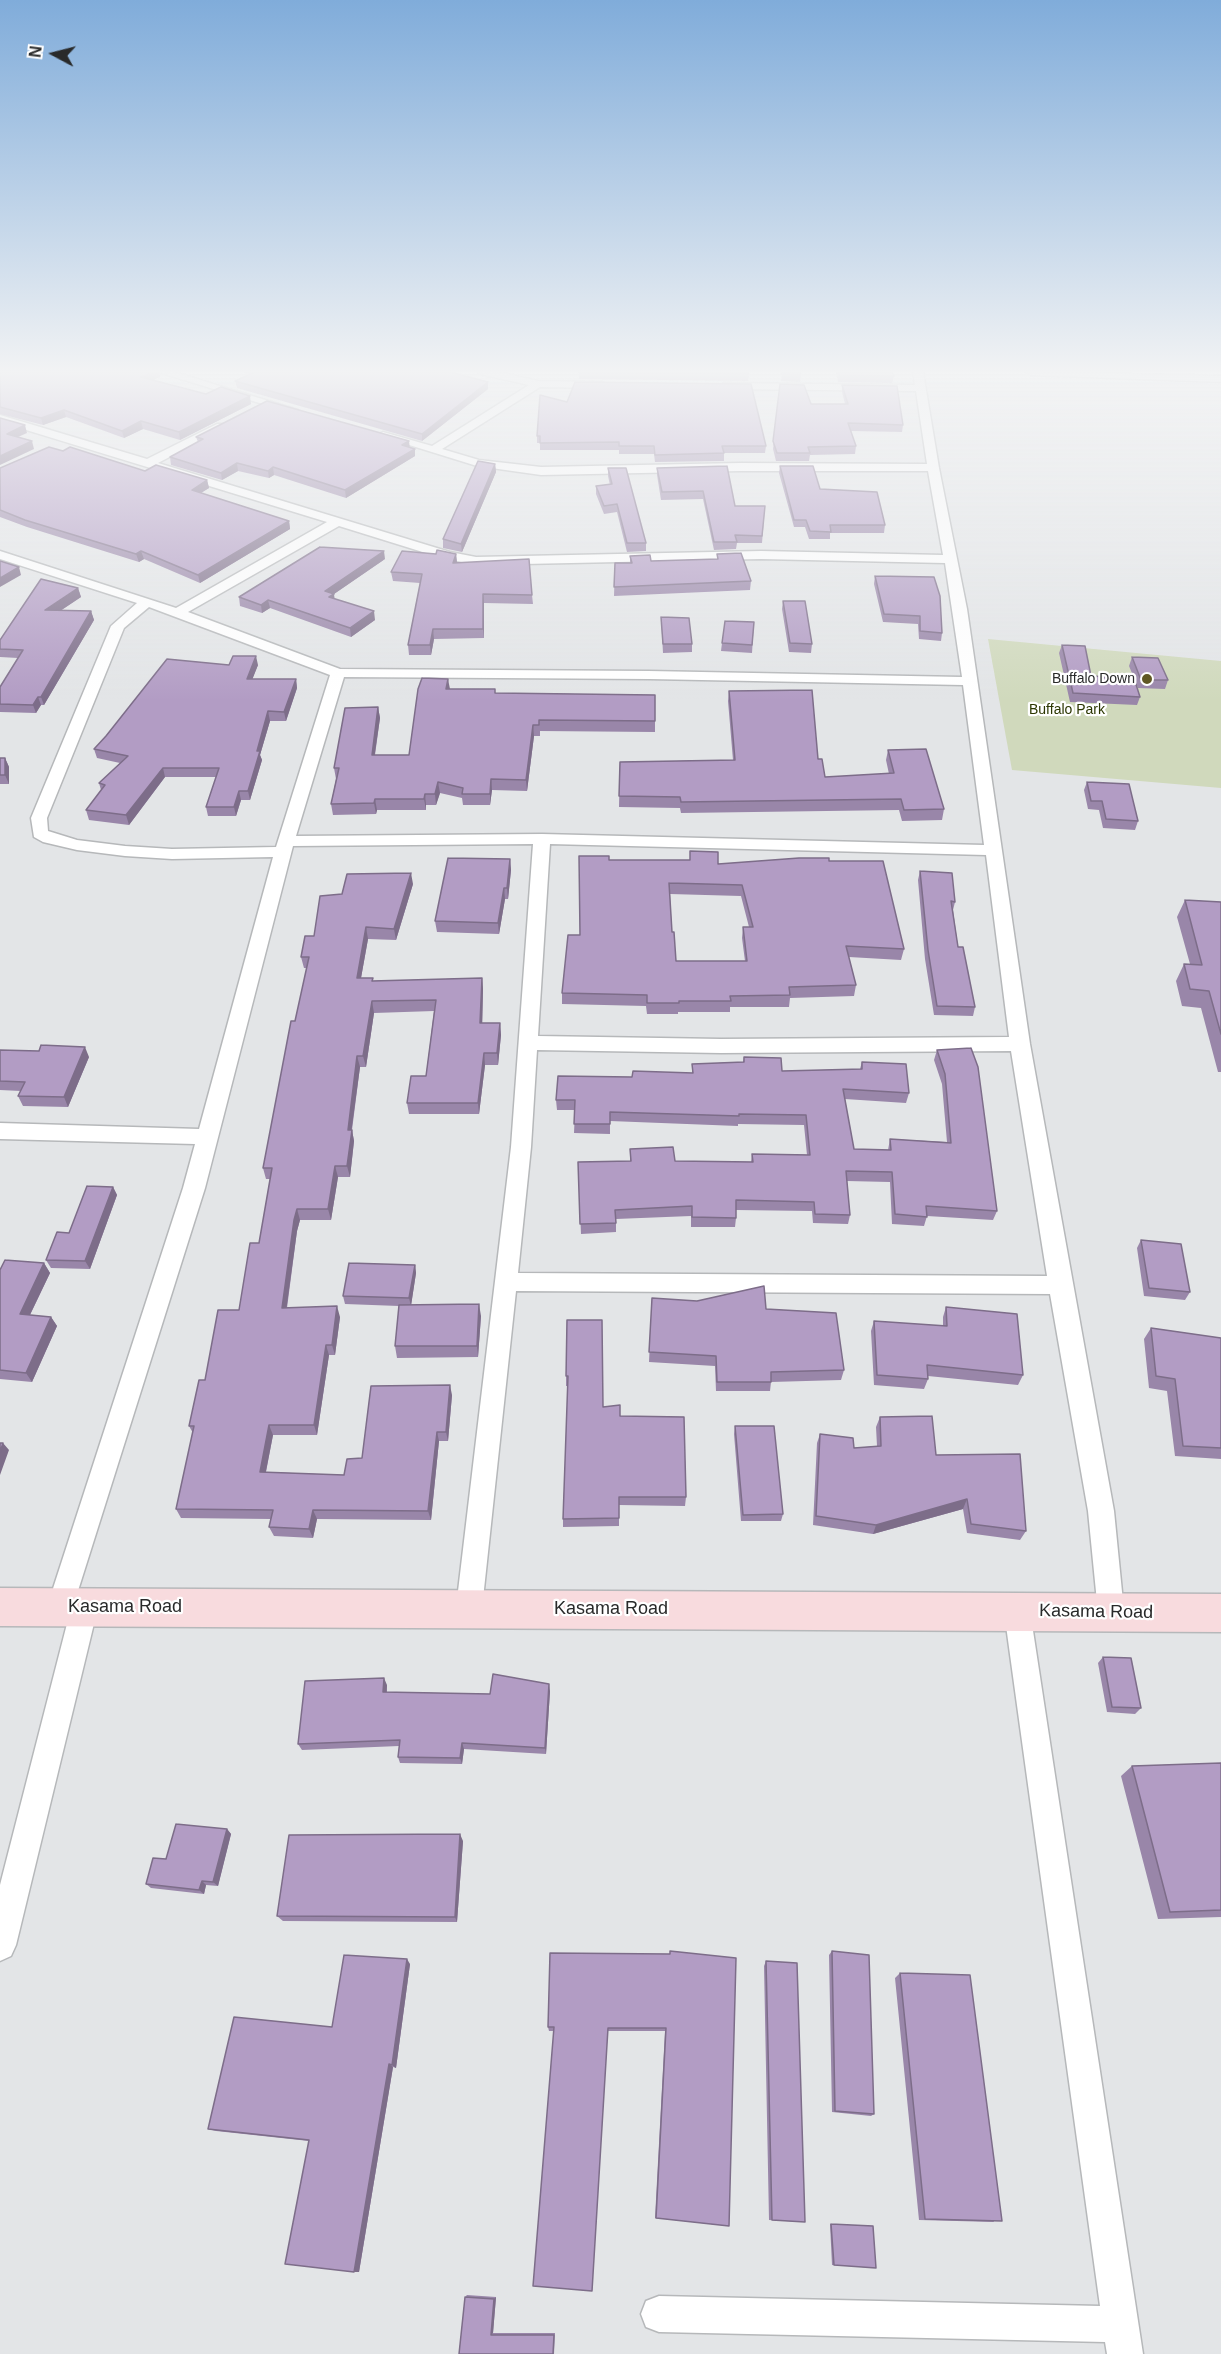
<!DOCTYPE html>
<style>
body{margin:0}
#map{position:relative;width:1221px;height:2354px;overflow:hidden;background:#e3e5e7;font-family:Helvetica,sans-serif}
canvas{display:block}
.north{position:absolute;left:24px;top:24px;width:60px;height:60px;-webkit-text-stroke:4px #fff;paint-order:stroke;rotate:277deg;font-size:16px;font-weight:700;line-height:24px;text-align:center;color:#292a2a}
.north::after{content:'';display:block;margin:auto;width:21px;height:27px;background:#292a2a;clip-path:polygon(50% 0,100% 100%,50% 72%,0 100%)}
</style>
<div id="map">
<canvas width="1221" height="2354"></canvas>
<div class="north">N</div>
</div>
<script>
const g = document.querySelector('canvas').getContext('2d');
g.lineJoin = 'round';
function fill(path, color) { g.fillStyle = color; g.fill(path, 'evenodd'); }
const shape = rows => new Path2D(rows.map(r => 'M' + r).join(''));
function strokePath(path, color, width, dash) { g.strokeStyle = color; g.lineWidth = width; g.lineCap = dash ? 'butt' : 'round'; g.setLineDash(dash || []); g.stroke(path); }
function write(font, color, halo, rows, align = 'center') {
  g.font = font + ' Helvetica,sans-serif'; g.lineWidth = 4.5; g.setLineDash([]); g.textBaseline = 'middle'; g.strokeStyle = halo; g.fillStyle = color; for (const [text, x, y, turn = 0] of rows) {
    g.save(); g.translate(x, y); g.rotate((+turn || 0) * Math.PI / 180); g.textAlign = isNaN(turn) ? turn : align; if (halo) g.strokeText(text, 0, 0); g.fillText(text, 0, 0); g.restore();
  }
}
const green = shape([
 [988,639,1221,661,1221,788,1012,770]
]);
const street = shape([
 [158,372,174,372,298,410,297,412,289,412,158,372],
 [479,372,498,372,538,381,603,382,608,385,603,388,540,387,442,449,479,460,541,467,740,463,927,464,916,391,724,389,719,386,724,383,915,385,913,372,923,372,939,468,967,609,1030,1044,1114,1511,1124,1612,1120,1621,1111,1625,1102,1621,1098,1612,1088,1511,1050,1294,516,1291,482,1608,478,1617,469,1621,460,1617,456,1608,511,1147,533,844,293,846,205,1188,76,1597,85,1594,94,1598,98,1607,16,1945,11,1956,0,1961,0,1885,69,1616,60,1620,51,1616,47,1607,183,1188,195,1144,0,1139,0,1123,199,1129,273,857,172,859,125,856,77,850,43,842,34,837,31,818,111,626,137,603,0,559,0,551,176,608,327,522,0,422,0,415,147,459,217,424,225,424,225,428,158,463,450,552,476,557,761,551,943,555,928,471,740,471,541,475,477,466,377,435,383,432,432,446,529,385,480,374,479,372],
 [339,526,442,558,476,565,761,559,945,563,962,677,649,671,340,669,188,612,339,526],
 [149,607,330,675,276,847,172,849,125,846,77,840,48,831,47,818,124,628,149,607],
 [344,677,649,679,963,685,984,845,542,834,296,836,344,677],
 [550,844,986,855,1009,1037,721,1039,538,1036,550,844],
 [537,1050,721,1053,1011,1051,1047,1276,518,1273,531,1147,537,1050],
 [1026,372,1221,376,1221,382,1031,375,1026,372],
 [1017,1598,1026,1602,1030,1611,1143,2354,1107,2354,1105,2342,659,2332,646,2327,641,2314,646,2301,659,2296,1100,2306,1004,1611,1008,1602,1017,1598]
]);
const secondary = shape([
 [0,1588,1221,1594,1221,1632,0,1626,0,1588]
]);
const wall = shape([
 [0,372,159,372,160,377,153,380,206,394,251,404,180,440,143,429,124,438,66,417,43,425,0,414],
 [243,372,450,372,488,389,422,441,237,388,235,381,250,374],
 [579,372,749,374,748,381,579,379],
 [782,372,801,375,800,382,781,381],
 [836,372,892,372,894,376,892,383,838,382],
 [780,384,811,404,845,404,842,392,842,385,903,425,902,432,851,431,856,446,855,454,810,455,809,461,776,461,773,449],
 [567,402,766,446,765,453,724,453,724,461,655,462,654,454,619,454,619,450,540,450,540,443,537,443,537,436],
 [196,437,409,447,415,456,346,498,274,475,269,478,238,471,222,480,171,465,170,457,198,442],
 [63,451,145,471,207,480,209,488,201,493,289,521,290,529,200,583,144,559,139,562,27,527,0,517,0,468],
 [495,464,496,472,462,552,443,548,443,539],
 [780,466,820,489,885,525,884,533,830,533,830,539,809,539,805,527,794,527,779,473],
 [608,468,646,543,646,551,627,552,617,512,604,514,596,494,596,486,610,485,608,476],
 [657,468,735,506,765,506,762,543,737,543,736,549,714,550,703,499,661,500,657,475],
 [456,554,457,563,532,595,533,604,484,603,484,638,434,639,431,655,409,655,408,645,420,583,393,581,391,572],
 [717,554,751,581,750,590,614,596,615,563,630,563,630,556,651,561,717,559],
 [385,559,334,594,334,598,375,620,351,637,270,608,262,613,240,606,239,597],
 [875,576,942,633,941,641,919,639,918,624,883,622,874,584],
 [78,588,81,597,60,611,91,611,94,620,44,705,41,705,36,713,0,712,0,687,18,658,0,657,0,640],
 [783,601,812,644,811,653,789,652,782,609],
 [661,617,692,644,692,652,663,653],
 [754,622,752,653,721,651,722,643],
 [1062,645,1091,676,1134,678,1129,666,1132,657,1168,680,1165,689,1138,688,1135,681,1140,697,1137,705,1070,702,1059,653],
 [229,665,258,665,252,679,296,679,297,688,286,721,270,721,260,755,262,760,250,800,241,800,236,816,208,816,206,807,216,777,165,777,129,825,89,820,86,810,101,790,99,783,120,763,97,758,94,749],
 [450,689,495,693,655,695,655,732,540,731,540,736,534,736,527,791,492,790,490,805,463,805,462,798,440,793,436,805,426,805,426,810,377,810,376,814,333,815,331,804,336,779,334,768,378,707,380,718,375,755,409,755],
 [729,691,818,759,825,777,889,774,886,760,888,750,944,809,942,820,902,821,899,810,681,813,680,808,619,807,620,762,733,760,728,701],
 [0,758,5,758,9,767,9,784,0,784],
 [1087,782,1138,821,1135,830,1103,828,1099,810,1088,809,1084,790],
 [510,859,511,870,508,899,505,899,499,934,437,932,435,921],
 [609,860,718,864,829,861,904,949,901,960,849,957,856,985,854,996,790,998,789,1007,730,1007,730,1012,678,1012,678,1014,647,1014,646,1006,562,1004,562,993,580,935],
 [670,894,741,896,749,927,743,927,742,938,745,961,676,961,672,932],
 [920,871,955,902,953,910,958,947,975,1007,973,1016,934,1015,925,959,918,880],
 [413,884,396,940,368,939,361,978,373,981,482,978,483,989,482,1023,500,1023,501,1035,498,1065,485,1065,479,1114,409,1114,407,1103,426,1076,434,1011,374,1013,366,1067,360,1067,352,1130,354,1141,350,1177,338,1177,331,1220,300,1220,297,1231,287,1308,340,1317,335,1355,329,1355,317,1435,273,1435,266,1472,344,1475,362,1458,452,1395,448,1441,439,1441,431,1520,317,1519,313,1538,274,1536,269,1527,271,1519,181,1518,176,1509,193,1433,189,1426,205,1380,239,1310,259,1243,270,1179,266,1179,263,1168,307,968,304,968,301,957,314,936],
 [1185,900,1221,902,1221,1072,1218,1072,1201,1008,1182,1006,1176,981,1184,964,1190,964,1177,917],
 [0,1050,89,1057,68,1107,23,1106,18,1096,21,1091,0,1090],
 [937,1050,997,1211,993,1220,927,1216,924,1226,892,1224,890,1182,847,1181,850,1215,848,1224,813,1223,812,1211,736,1210,736,1218,735,1227,691,1227,691,1216,616,1219,616,1232,581,1234,578,1162,630,1161,630,1149,675,1161,751,1162,752,1154,807,1155,804,1125,738,1124,738,1126,610,1121,610,1134,574,1133,575,1110,557,1110,556,1100,632,1077,692,1073,692,1064,743,1062,744,1057,782,1071,860,1069,862,1062,909,1093,906,1103,845,1099,854,1149,888,1150,890,1139,947,1142,942,1084,934,1060],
 [113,1187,117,1195,90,1269,51,1268,46,1260,69,1233],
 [1141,1240,1190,1292,1185,1300,1144,1296,1137,1248],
 [44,1263,50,1273,30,1315,51,1317,57,1326,32,1382,0,1379,0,1270],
 [415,1265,416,1273,411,1305,481,1316,478,1357,397,1358,395,1346,399,1306,345,1304,343,1296],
 [652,1298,766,1309,844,1370,841,1380,771,1382,770,1391,716,1391,715,1366,649,1362],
 [946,1307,1023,1375,1018,1385,928,1376,928,1379,924,1389,874,1385,871,1331,874,1321,943,1326,943,1317],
 [567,1320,603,1407,620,1416,686,1497,685,1506,619,1505,619,1526,563,1527,563,1519,568,1386,566,1386,566,1376],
 [1151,1328,1221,1338,1221,1459,1175,1456,1167,1391,1149,1388,1144,1339],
 [880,1417,936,1455,1026,1531,1020,1540,967,1533,963,1509,873,1534,813,1525,817,1443,820,1434,854,1448,877,1446,876,1427],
 [735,1426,783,1514,781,1521,741,1521,734,1434],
 [1103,1657,1141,1708,1135,1714,1107,1712,1098,1663],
 [387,1685,387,1692,490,1694,550,1691,546,1754,464,1749,462,1764,400,1763,398,1757,399,1746,302,1750,298,1744],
 [1221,1763,1221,1917,1158,1919,1121,1776,1132,1766],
 [227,1829,231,1834,218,1886,206,1885,204,1894,151,1888,146,1884,166,1859],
 [463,1841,457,1922,283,1921,277,1916],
 [832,1951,874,2114,871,2116,832,2112,829,1955],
 [669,1954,729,2226,655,2218,665,2031,549,2031,548,2027],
 [766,1961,802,2222,769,2220,764,1966],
 [410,1964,396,2068,393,2067,359,2272,309,2141,216,2131,208,2129],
 [900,1973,994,2222,919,2220,895,1978],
 [830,2224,873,2226,876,2268,832,2265],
 [467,2295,496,2297,493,2333,555,2333,554,2354,459,2354,465,2297]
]);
const shadedWall = shape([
 [154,372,159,372,160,377,143,384,141,377],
 [488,382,488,389,422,441,422,434],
 [250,396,251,404,180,440,179,432],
 [64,410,66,417,43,425,41,418],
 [141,421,143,429,124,438,122,431],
 [25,425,27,433,9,441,7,434],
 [32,441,34,449,0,465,0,456],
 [409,441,410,449,402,445],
 [415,449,415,456,346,498,345,490],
 [237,463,238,471,222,480,221,473],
 [495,464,496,472,462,552,461,544],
 [273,467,274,475,269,478,268,471],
 [207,480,209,488,194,497,192,490],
 [289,521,290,529,200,583,198,575],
 [141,551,144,559,139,562,136,554],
 [384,551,385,559,334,594,335,602,325,591],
 [456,554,457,563,453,563],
 [19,567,21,575,0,587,0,578],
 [78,588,81,597,48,619,45,610],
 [483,594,484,603,484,638,483,629],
 [268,600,270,608,262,613,261,605],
 [91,611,94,620,44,705,41,697],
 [374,611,375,620,351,637,350,628],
 [433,629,434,639,431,655,430,645],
 [256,656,258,665,249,688,247,679],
 [296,679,297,688,286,721,284,712],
 [448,679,450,689,446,689],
 [38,697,41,705,36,713,33,705],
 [378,707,380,718,373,766,372,755],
 [268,711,270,721,260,755,262,760,250,800,248,791,257,751],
 [533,725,534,736,527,791,526,780],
 [5,758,9,767,9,784,5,775],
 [163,768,165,777,129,825,126,815],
 [491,779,492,790,490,805,490,794],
 [438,782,440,793,436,805,435,794],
 [239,791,241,800,236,816,234,807],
 [425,794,426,805,426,810,424,799],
 [375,799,377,810,376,814,374,803],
 [510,859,511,870,508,899,507,888],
 [411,873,413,884,396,940,394,929],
 [504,888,505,899,499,934,498,923],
 [366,927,368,939,359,989,357,978],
 [482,978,483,989,482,1035,480,1023],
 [372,1001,374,1013,366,1067,363,1056],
 [500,1023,501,1035,498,1065,497,1053],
 [85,1047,89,1057,68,1107,64,1097],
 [484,1053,485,1065,479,1114,478,1103],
 [357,1056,360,1067,350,1141,348,1130],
 [352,1130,354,1141,350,1177,347,1166],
 [335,1166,338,1177,331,1220,328,1209],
 [113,1187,117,1195,90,1269,85,1261],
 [297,1209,300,1220,297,1231,285,1319,282,1308,294,1220],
 [44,1263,50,1273,26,1323,20,1314],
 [415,1265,416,1273,411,1306,409,1298],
 [479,1304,481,1316,478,1357,477,1346],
 [337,1306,340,1317,335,1355,332,1345],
 [51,1317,57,1326,32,1382,26,1373],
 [326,1345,329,1355,317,1435,314,1425],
 [450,1385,452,1395,448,1441,446,1432],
 [269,1425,273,1435,264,1481,260,1472],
 [437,1432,439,1441,431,1520,428,1511],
 [3,1443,9,1450,0,1475,0,1452],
 [967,1499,963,1509,873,1534,876,1525],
 [313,1510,317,1519,313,1538,309,1529],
 [384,1678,387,1685,386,1699,383,1692],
 [549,1684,550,1691,546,1754,545,1748],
 [462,1743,464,1749,462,1764,460,1758],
 [227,1829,231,1834,218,1886,213,1882],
 [460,1834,463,1841,457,1922,455,1917],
 [202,1881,206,1885,204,1894,199,1890],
 [407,1959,410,1964,396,2068,392,2065],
 [389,2064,393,2067,359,2272,354,2272],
 [496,2297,493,2333,491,2335,494,2299]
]);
const building = shape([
 [0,372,154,372,141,377,206,394,221,387,250,396,179,432,141,421,122,431,64,410,41,418,0,407,0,372],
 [255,372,450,372,488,382,422,434,235,381,255,372],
 [579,372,748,372,749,374,579,372],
 [782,372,800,372,801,375,781,374,782,372],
 [838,372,892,372,894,376,839,375,838,372],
 [575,382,751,384,766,446,722,446,724,453,655,455,654,446,619,446,619,442,540,443,540,436,537,436,540,395,567,402,575,382],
 [780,384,804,385,811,404,848,404,842,385,897,386,903,425,848,423,856,446,808,447,810,453,777,453,773,441,780,384],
 [267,401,409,441,402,445,415,449,345,490,273,467,268,471,237,463,221,473,170,457,203,439,196,437,267,401],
 [0,418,25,425,7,434,32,441,0,456,0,418],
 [49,447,63,451,70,447,145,471,156,465,207,480,192,490,289,521,198,575,141,551,136,554,25,520,0,510,0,468,49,447],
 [478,461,495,464,461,544,443,539,478,461],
 [727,466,735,506,765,506,762,536,735,535,737,542,714,542,703,491,662,492,657,468,727,466],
 [780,466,813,466,820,489,877,492,885,525,830,525,831,532,810,531,806,520,794,520,780,466],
 [608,468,626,468,646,543,627,543,617,504,604,506,596,486,612,484,608,468],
 [320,547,384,551,325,591,334,594,329,597,374,611,350,628,268,600,261,605,239,597,320,547],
 [437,550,456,554,453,563,529,559,532,595,483,594,483,629,433,629,430,645,408,645,422,574,391,572,402,551,436,554,437,550],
 [741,553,751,581,614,587,615,563,632,563,630,556,650,555,651,561,718,559,717,554,741,553],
 [0,561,19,567,0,578,0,561],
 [875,576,934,577,940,596,942,633,920,631,920,616,884,614,875,576],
 [41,579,78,588,45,610,91,611,41,697,38,697,33,705,0,704,0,687,23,650,0,649,0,640,41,579],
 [783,601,805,601,812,644,790,643,783,601],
 [661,617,689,618,692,644,663,644,661,617],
 [725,621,754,622,752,645,722,643,725,621],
 [1062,645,1085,646,1091,676,1134,678,1140,697,1073,693,1062,645],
 [233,656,256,656,247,679,296,679,284,712,268,711,257,751,260,751,248,791,239,791,234,807,206,807,219,768,163,768,126,815,86,810,105,785,99,783,128,756,94,749,106,736,167,659,229,665,233,656],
 [1132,657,1158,658,1168,680,1141,680,1132,657],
 [422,678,448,679,446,689,495,689,495,693,655,695,655,721,539,720,539,725,533,725,526,780,491,779,490,794,462,794,463,788,438,782,435,794,425,794,424,799,375,799,374,803,331,804,339,768,334,768,345,708,378,707,372,755,409,755,418,689,422,678],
 [812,690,818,759,822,759,825,777,894,773,888,750,926,749,944,809,904,810,901,799,681,802,680,797,619,796,620,762,735,760,729,691,812,690],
 [0,758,5,758,5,775,0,775,0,758],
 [1087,782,1129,784,1138,821,1106,819,1102,801,1091,801,1087,782],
 [690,851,718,852,718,864,799,858,829,858,829,861,883,861,904,949,846,946,856,985,789,987,790,995,730,996,731,1001,679,1001,679,1003,647,1003,647,995,562,993,568,935,580,935,579,856,609,856,609,860,690,860,690,851],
 [669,883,742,885,753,927,743,927,747,961,676,961,674,932,672,932,669,883],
 [448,858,510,859,507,888,504,888,498,923,435,921,448,858],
 [920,871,952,873,955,902,951,901,958,947,963,947,975,1007,937,1006,928,950,920,871],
 [411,873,394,929,366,927,357,978,373,978,372,981,482,978,480,1023,500,1023,497,1053,484,1053,478,1103,407,1103,411,1076,426,1076,436,1000,372,1001,363,1056,357,1056,348,1130,352,1130,347,1166,335,1166,328,1209,297,1209,294,1220,282,1308,337,1306,332,1345,326,1345,314,1425,269,1425,260,1472,344,1475,347,1459,362,1458,371,1386,450,1385,446,1432,437,1432,428,1511,313,1510,309,1529,269,1527,273,1510,176,1509,194,1426,189,1426,199,1380,205,1380,218,1310,239,1310,250,1243,259,1243,272,1168,263,1168,291,1021,295,1021,309,957,301,957,305,936,314,936,320,896,342,894,347,874,411,873],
 [1185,900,1221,902,1221,1034,1209,991,1190,989,1184,964,1202,965,1185,900],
 [41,1045,85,1047,64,1097,18,1096,25,1082,0,1081,0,1050,39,1051,41,1045],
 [971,1048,978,1067,997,1211,926,1206,927,1217,895,1214,892,1172,846,1171,850,1215,815,1214,814,1202,736,1200,736,1218,692,1217,692,1206,615,1210,616,1223,580,1224,578,1162,631,1161,630,1149,673,1147,675,1161,753,1162,752,1154,810,1155,806,1115,739,1114,739,1116,610,1112,610,1124,574,1124,575,1100,556,1100,558,1076,632,1077,633,1071,693,1073,692,1064,744,1062,744,1057,781,1058,782,1071,862,1069,862,1062,906,1064,909,1093,843,1089,854,1149,891,1150,890,1139,951,1143,945,1074,937,1050,971,1048],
 [87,1186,113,1187,85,1261,46,1260,57,1232,69,1233,87,1186],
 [1141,1240,1181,1244,1190,1292,1149,1288,1141,1240],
 [5,1260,44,1263,20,1314,51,1317,26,1373,0,1370,0,1270,5,1260],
 [349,1263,415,1265,409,1298,343,1296,349,1263],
 [764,1286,766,1309,836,1313,844,1370,771,1372,771,1382,717,1382,716,1356,649,1352,652,1298,697,1301,764,1286],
 [479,1304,477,1346,395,1346,399,1305,479,1304],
 [946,1307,1017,1314,1023,1375,927,1365,928,1379,877,1375,874,1321,947,1326,946,1307],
 [567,1320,602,1320,603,1407,620,1405,620,1416,684,1417,686,1497,619,1497,619,1518,563,1519,568,1376,566,1376,567,1320],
 [1151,1328,1221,1338,1221,1448,1183,1446,1175,1379,1156,1376,1151,1328],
 [932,1416,936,1455,1020,1454,1026,1531,971,1524,967,1499,876,1525,816,1516,820,1434,853,1438,854,1448,881,1446,880,1417,932,1416],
 [735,1426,774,1426,783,1514,743,1515,735,1426],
 [0,1443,3,1443,0,1452,0,1443],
 [1103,1657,1131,1658,1141,1708,1112,1707,1103,1657],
 [493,1674,549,1684,545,1748,462,1743,460,1758,398,1757,400,1740,298,1744,305,1681,384,1678,383,1692,490,1694,493,1674],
 [1221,1763,1221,1910,1170,1912,1132,1766,1221,1763],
 [176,1824,227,1829,213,1882,202,1881,199,1890,146,1884,153,1858,166,1859,176,1824],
 [460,1834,455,1917,277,1916,289,1835,460,1834],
 [670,1951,736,1958,729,2226,656,2218,666,2028,608,2028,592,2291,533,2286,554,2027,548,2027,550,1953,670,1954,670,1951],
 [832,1951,869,1955,874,2114,835,2111,832,1951],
 [344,1955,407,1959,392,2065,389,2064,354,2272,285,2264,309,2140,208,2129,234,2017,332,2027,344,1955],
 [766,1961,797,1963,805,2222,772,2220,766,1961],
 [900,1973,970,1975,1002,2221,925,2219,900,1973],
 [831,2224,873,2226,876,2268,834,2265,831,2224],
 [465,2297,494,2299,491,2335,554,2335,553,2354,459,2354,465,2297]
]);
const markers = [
 [1147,679,6,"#605824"]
];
const farPoinames = [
 ["Buffalo Down",1135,679]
];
const farParknames = [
 ["Buffalo Park",1067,710]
];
const nearStreetnames = [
 ["Kasama Road",125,1607],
 ["Kasama Road",611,1609],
 ["Kasama Road",1096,1612,1]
];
fill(green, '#d0d9bc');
strokePath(street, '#b6b8ba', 3);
strokePath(secondary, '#b6b8ba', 3);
fill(street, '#fff');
fill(secondary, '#f8dbde');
fill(wall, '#9986a9');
fill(shadedWall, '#7d6d89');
fill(building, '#b29cc4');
strokePath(building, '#7d6d89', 1.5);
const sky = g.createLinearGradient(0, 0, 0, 701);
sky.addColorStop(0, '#80acda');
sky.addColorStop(0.53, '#f2f3f4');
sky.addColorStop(1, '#f2f3f400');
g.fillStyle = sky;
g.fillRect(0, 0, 1221, 701);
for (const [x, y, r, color] of markers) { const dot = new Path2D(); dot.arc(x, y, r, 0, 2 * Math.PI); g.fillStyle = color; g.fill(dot); strokePath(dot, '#fff', 2); }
write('14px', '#292a2a', '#fff', farPoinames, 'right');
write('14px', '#2c3702', '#fff', farParknames);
write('18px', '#292a2a', '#fff', nearStreetnames);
</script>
